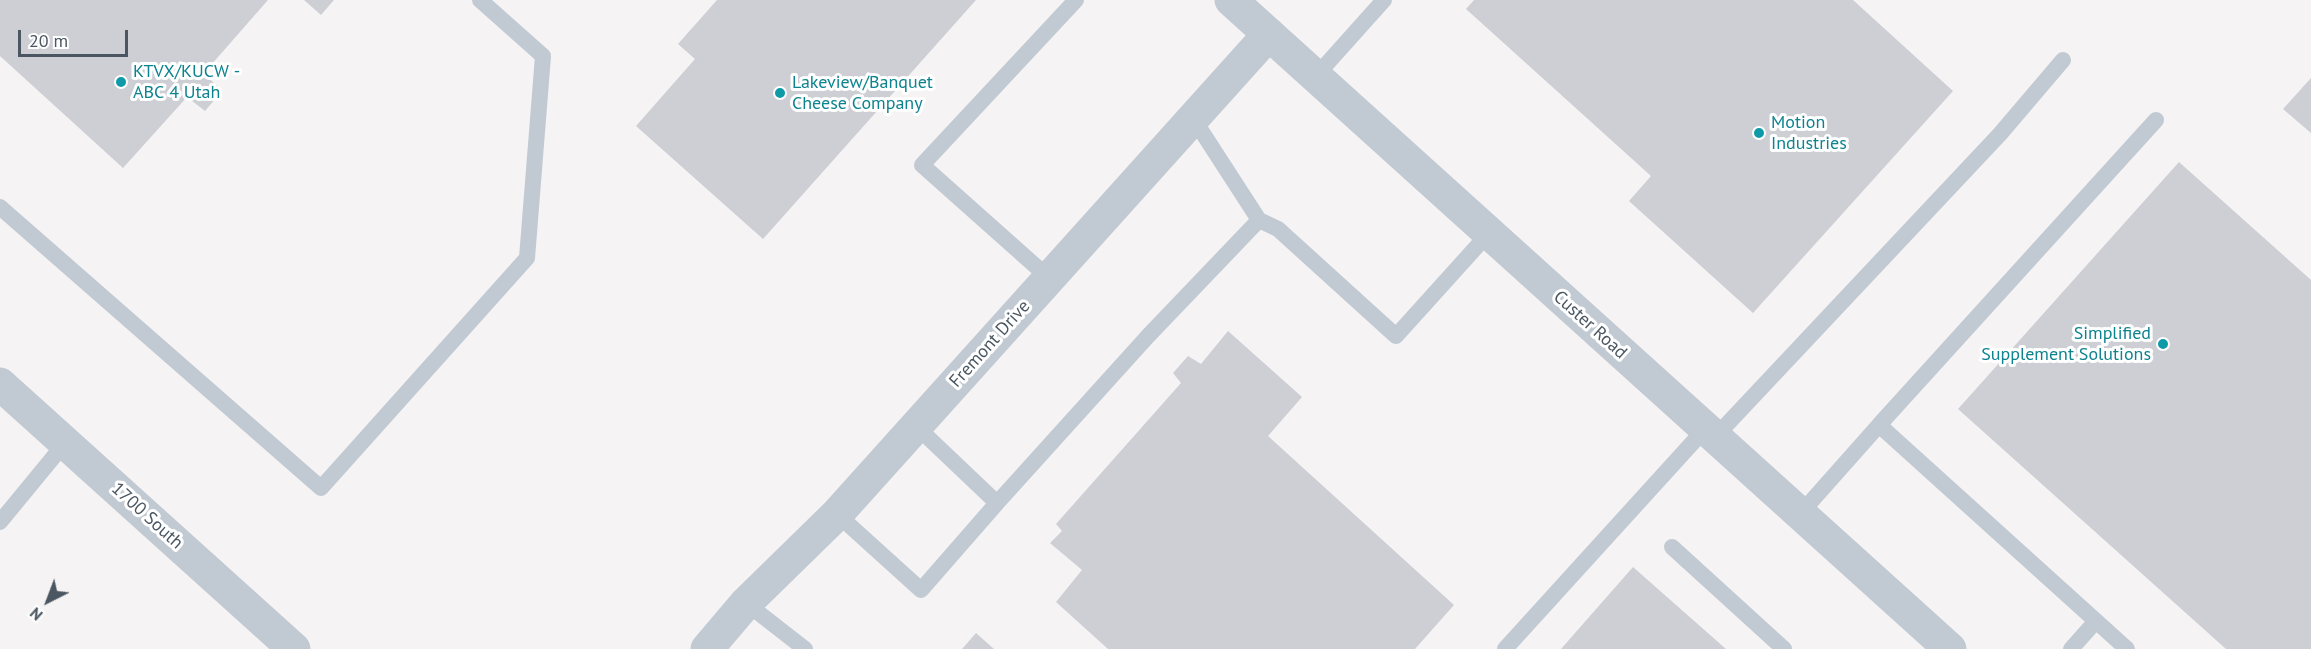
<!DOCTYPE html>
<style>
body{margin:0}
#map{position:relative;width:2311px;height:649px;overflow:hidden;background:#f5f3f3;font-family:"PT Sans",sans-serif}
canvas{display:block}
.north{position:absolute;left:18px;top:571px;width:60px;height:60px;-webkit-text-stroke:4px #fff;paint-order:stroke;rotate:222deg;font-size:16px;font-weight:700;line-height:24px;text-align:center;color:#4a5661}
.north::after{content:'';display:block;margin:auto;width:21px;height:27px;background:#4a5661;clip-path:polygon(50% 0,100% 100%,50% 72%,0 100%)}
.scale{position:absolute;left:18px;top:30px;width:110px;height:27px;box-sizing:border-box;border:3px solid #4a5661;border-top:0;padding-left:8px;font-size:18px;line-height:21px;white-space:nowrap;color:#4a5661;-webkit-text-stroke:4px #fff;paint-order:stroke}
</style>
<div id="map">
<canvas width="2311" height="649"></canvas>
<div class="north">N</div>
<div class="scale">20 m</div>
</div>
<script>
const g = document.querySelector('canvas').getContext('2d');
g.lineJoin = 'round';
function fill(path, color) { g.fillStyle = color; g.fill(path, 'evenodd'); }
const shape = rows => new Path2D(rows.map(r => 'M' + r).join(''));
function strokePath(path, color, width, dash) { g.strokeStyle = color; g.lineWidth = width; g.lineCap = dash ? 'butt' : 'round'; g.setLineDash(dash || []); g.stroke(path); }
function write(font, color, halo, rows, align = 'center') {
  g.font = font + ' "PT Sans",sans-serif'; g.lineWidth = 6; g.setLineDash([]); g.textBaseline = 'middle'; g.strokeStyle = halo; g.fillStyle = color; for (const [text, x, y, turn = 0] of rows) {
    g.save(); g.translate(x, y); g.rotate((+turn || 0) * Math.PI / 180); g.textAlign = isNaN(turn) ? turn : align; if (halo) g.strokeText(text, 0, 0); g.fillText(text, 0, 0); g.restore();
  }
}
const building = shape([
 [0,0,268,0,204,73,222,91,205,111,187,97,123,168,0,56],
 [304,0,334,0,321,15],
 [717,0,976,0,763,239,636,126,695,59,678,44],
 [1474,0,1853,0,1953,91,1753,313,1629,201,1651,176,1466,9],
 [2311,78,2311,133,2283,109],
 [2179,162,2311,280,2311,649,2226,649,1958,409],
 [1228,331,1302,397,1268,436,1454,605,1415,649,1108,649,1056,602,1082,570,1050,543,1062,531,1056,524,1181,383,1173,373,1188,356,1201,364],
 [1633,567,1726,649,1561,649],
 [976,633,994,649,962,649]
]);
const service = shape([
 [1315,77,1384,0],
 [1193,118,1259,220],
 [0,207,321,488,527,258,543,56,480,0],
 [1049,278,922,165,1076,0],
 [916,426,997,503,1148,336,1259,220,1278,229,1396,336,1489,233],
 [1715,437,2000,134,2063,60],
 [837,514,921,590,997,503],
 [1800,514,1879,425],
 [0,522,65,443],
 [1672,547,1784,649],
 [746,603,805,649],
 [1505,649,1705,429],
 [2071,649,2096,621],
 [2127,649,1879,425,2156,120]
]);
const minor = shape([
 [1231,0,1950,649],
 [707,649,746,603,837,514,1269,34]
]);
const tertiary = shape([
 [0,384,294,649]
]);
const markers = [
 [121,82,6,"#0f9aa8"],
 [780,93,6,"#0f9aa8"],
 [1759,133,6,"#0f9aa8"],
 [2163,344,6,"#0f9aa8"]
];
const cultureNames = [
 ["KTVX/KUCW -",133,72],
 ["ABC 4 Utah",133,93],
 ["Lakeview/Banquet",792,83],
 ["Cheese Company",792,104],
 ["Motion",1771,123],
 ["Industries",1771,144],
 ["Simplified",2151,334,"right"],
 ["Supplement Solutions",2151,355,"right"]
];
const streetNames = [
 ["Custer Road",1590,325,42],
 ["Fremont Drive",990,344,-48],
 ["1700 South",147,516,42]
];
fill(building, '#cdcfd5');
strokePath(service, '#c1cad2', 16);
strokePath(minor, '#c1cad2', 33);
strokePath(tertiary, '#c1cad2', 33);
for (const [x, y, r, color] of markers) { const dot = new Path2D(); dot.arc(x, y, r, 0, 2 * Math.PI); g.fillStyle = color; g.fill(dot); strokePath(dot, '#fff', 2); }
write('18px', '#0d838f', '#fff', cultureNames, 'left');
write('18px', '#4a5661', '#fff', streetNames);
</script>
